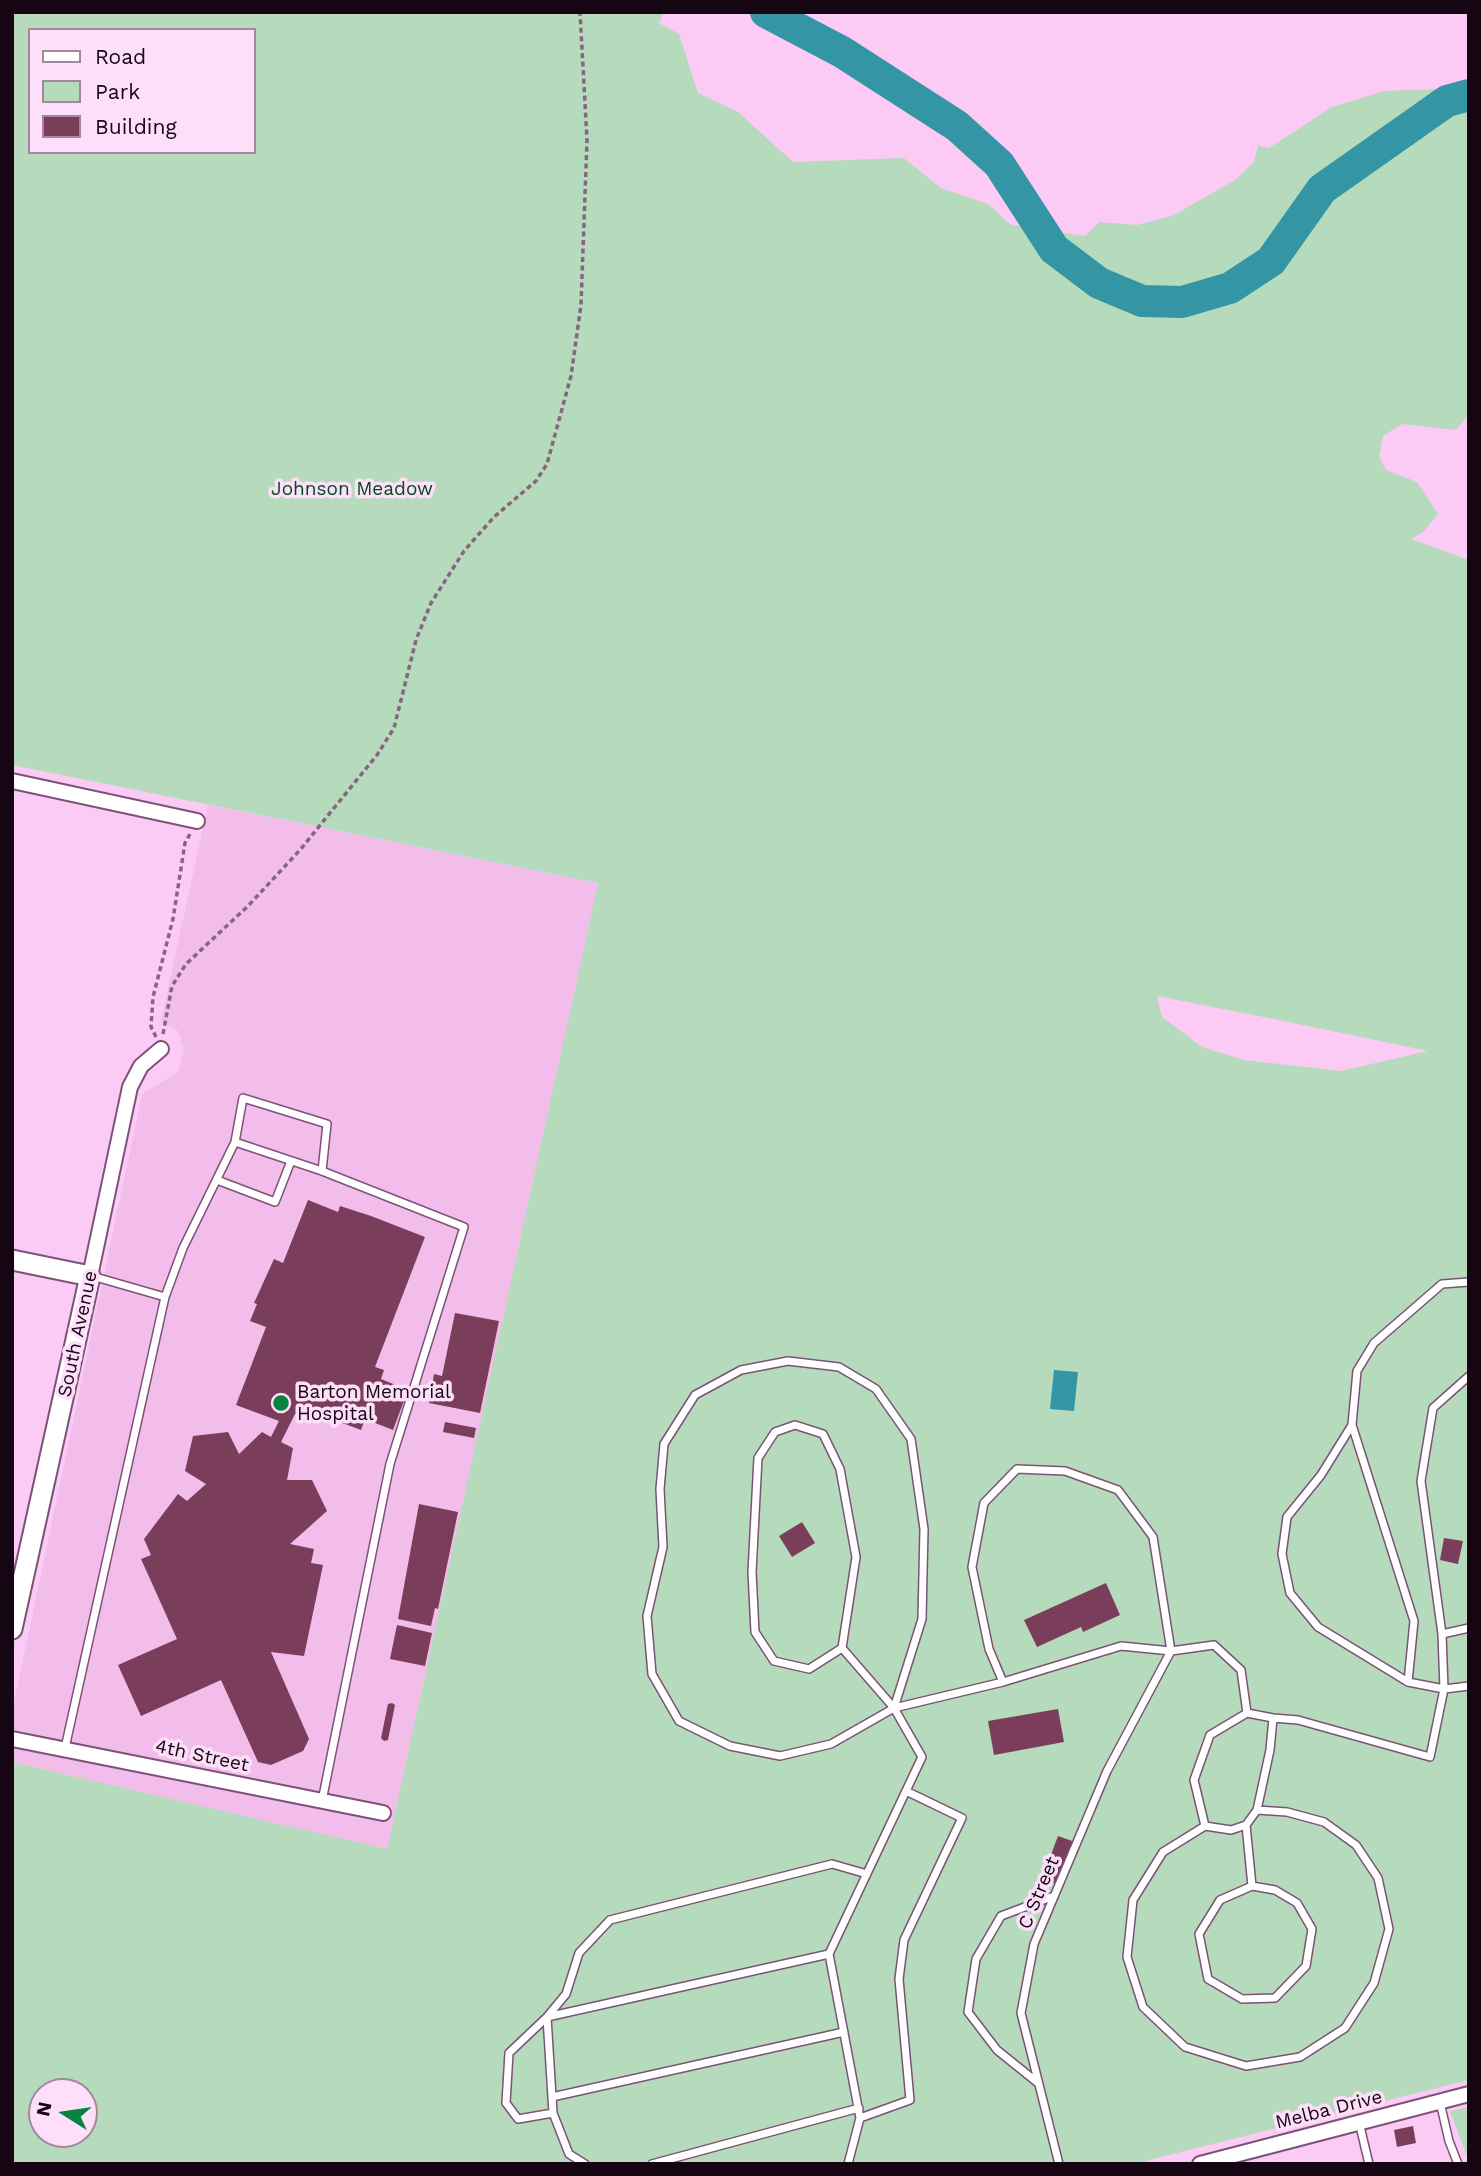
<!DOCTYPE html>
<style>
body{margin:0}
#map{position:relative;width:1481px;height:2176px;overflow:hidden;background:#fccbf5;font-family:"Work Sans",sans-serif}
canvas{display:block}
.frame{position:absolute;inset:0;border:14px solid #160614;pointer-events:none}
.legend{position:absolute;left:28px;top:28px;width:228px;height:126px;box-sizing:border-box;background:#fddff9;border:2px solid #a1889d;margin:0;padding:9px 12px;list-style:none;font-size:21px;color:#160614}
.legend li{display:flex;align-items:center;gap:14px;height:35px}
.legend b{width:35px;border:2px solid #a1889d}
.north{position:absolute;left:28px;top:2078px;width:70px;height:70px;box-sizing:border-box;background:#fddff9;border:2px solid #a1889d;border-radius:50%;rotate:282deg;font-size:19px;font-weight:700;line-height:28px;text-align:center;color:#160614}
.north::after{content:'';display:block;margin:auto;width:24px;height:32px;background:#04843e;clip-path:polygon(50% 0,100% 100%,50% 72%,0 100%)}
</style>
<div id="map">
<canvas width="1481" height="2176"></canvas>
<div class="frame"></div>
<ul class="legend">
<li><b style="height:9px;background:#fff"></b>Road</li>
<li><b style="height:19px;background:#b5dabc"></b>Park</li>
<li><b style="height:19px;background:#7a3e5b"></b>Building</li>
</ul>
<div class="north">N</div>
</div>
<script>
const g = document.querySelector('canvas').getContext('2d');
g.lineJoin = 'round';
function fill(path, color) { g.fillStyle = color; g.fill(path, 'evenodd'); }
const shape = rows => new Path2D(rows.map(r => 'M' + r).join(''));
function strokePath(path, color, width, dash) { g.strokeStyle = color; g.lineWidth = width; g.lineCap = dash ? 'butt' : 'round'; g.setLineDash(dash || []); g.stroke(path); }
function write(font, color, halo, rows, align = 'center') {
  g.font = font + ' "Work Sans",sans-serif'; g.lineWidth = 7; g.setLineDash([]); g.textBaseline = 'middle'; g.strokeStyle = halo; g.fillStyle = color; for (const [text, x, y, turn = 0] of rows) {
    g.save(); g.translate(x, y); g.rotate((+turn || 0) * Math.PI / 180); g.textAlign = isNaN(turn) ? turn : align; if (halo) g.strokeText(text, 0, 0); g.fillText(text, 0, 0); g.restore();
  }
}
const built = shape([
 [208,805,598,883,387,1850,12,1762,12,1712,142,1094,178,1072,184,1050,178,1031,161,1021]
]);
const green = shape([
 [12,12,664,12,659,23,679,34,698,93,738,112,793,162,904,158,941,188,988,204,1011,225,1085,236,1099,222,1137,225,1172,216,1235,180,1254,162,1258,146,1269,148,1332,107,1384,91,1469,88,1469,414,1456,430,1402,424,1383,436,1379,457,1386,470,1417,482,1438,514,1423,532,1411,539,1469,560,1469,2080,1133,2164,12,2164,12,1762,387,1849,598,883,12,765],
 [30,30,254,30,254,152,30,152],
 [1157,996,1279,1020,1428,1051,1341,1071,1244,1060,1202,1047,1162,1017],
 [42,2092,84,2092,84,2134,42,2134],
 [1469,2107,1469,2162,1450,2111]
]);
const water = shape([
 [1054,1370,1078,1372,1074,1411,1050,1409]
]);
const river = shape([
 [766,12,842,52,957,126,999,164,1054,249,1099,283,1142,301,1182,302,1230,288,1271,261,1322,189,1447,101,1469,95]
]);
const building = shape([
 [308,1200,338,1212,340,1206,371,1216,425,1237,375,1367,384,1370,381,1379,408,1390,393,1430,365,1419,361,1430,316,1413,313,1421,295,1414,281,1442,293,1448,287,1480,312,1480,327,1511,290,1544,314,1549,311,1563,323,1565,304,1656,271,1652,309,1739,303,1751,271,1765,258,1762,221,1680,141,1716,118,1665,177,1639,141,1559,151,1555,144,1539,178,1494,187,1501,206,1484,185,1471,193,1436,228,1432,239,1454,262,1432,271,1437,279,1421,236,1405,266,1327,250,1321,257,1304,254,1303,274,1259,283,1263],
 [455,1313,499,1321,480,1413,429,1403,434,1374,442,1376],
 [445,1422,476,1428,474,1438,443,1432],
 [419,1504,458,1512,438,1609,435,1608,431,1626,398,1619],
 [802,1522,815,1543,792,1557,779,1536],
 [1444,1538,1463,1541,1458,1564,1440,1560],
 [1106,1583,1120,1615,1083,1632,1081,1627,1037,1647,1024,1620],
 [397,1625,432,1633,425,1666,390,1659],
 [392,1703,395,1705,388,1740,384,1741,381,1738,388,1704],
 [1058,1709,1064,1742,994,1755,988,1721],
 [1058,1836,1075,1842,1059,1885,1042,1879],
 [1413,2126,1416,2143,1397,2147,1394,2130]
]);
const path = shape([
 [163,1034,172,986,186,964,248,906,300,850,377,755,394,728,416,640,431,603,464,551,494,517,536,481,547,464,571,376,581,305,587,140,580,12],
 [156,1037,151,1027,153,997,173,919,185,843,190,834]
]);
const lane = shape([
 [235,1142,322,1171,464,1227,390,1464,322,1801],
 [217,1180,275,1202,291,1161],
 [92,1276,165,1297],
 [1469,1282,1442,1284,1374,1343,1357,1371,1352,1425,1321,1475,1287,1517,1282,1554,1290,1593,1318,1627,1408,1682,1444,1689,1469,1686],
 [788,1361,839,1367,876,1389,911,1439,924,1529,922,1619,894,1708,831,1744,780,1756,730,1746,679,1721,652,1674,647,1616,663,1547,660,1489,664,1444,695,1395,741,1370,788,1361],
 [1352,1425,1414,1621,1408,1682],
 [1442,1634,1469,1628],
 [842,1648,809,1669,774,1661,755,1632,752,1572,758,1458,775,1432,795,1425,823,1434,840,1469,856,1557,842,1648,894,1708],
 [1003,1682,989,1649,972,1567,984,1503,1017,1469,1065,1471,1118,1490,1153,1537,1171,1651],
 [1247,1713,1273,1718,1270,1750,1257,1810,1246,1825,1231,1830,1205,1826,1194,1780,1210,1735,1247,1713],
 [1273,1718,1298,1720,1430,1757,1444,1689,1442,1634,1421,1481,1433,1408,1469,1376],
 [65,1748,165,1297,183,1248,235,1142,243,1098,327,1124,322,1171],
 [1246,1825,1252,1886],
 [1205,1826,1163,1852,1133,1900,1127,1957,1143,2007,1185,2047,1246,2066,1300,2057,1345,2028,1374,1983,1389,1929,1378,1878,1356,1845,1324,1822,1287,1812,1257,1810],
 [1252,1886,1275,1890,1297,1903,1312,1929,1306,1966,1275,1998,1242,1999,1208,1979,1199,1934,1220,1900,1252,1886],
 [1038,2083,997,2050,968,2012,976,1959,1001,1916,1054,1896],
 [552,2097,844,2032],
 [1440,2102,1449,2141,1458,2164],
 [553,2113,518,2119,506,2103,509,2053,547,2017,829,1954],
 [860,2118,910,2100,899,1979,904,1940,962,1818,906,1791],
 [1359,2122,1369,2164],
 [585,2164,569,2154,553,2113,547,2017,566,1994,579,1953,610,1920,832,1864,867,1874],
 [652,2164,859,2108],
 [848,2164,860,2118,829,1954,922,1757,894,1708,1003,1682,1121,1646,1171,1651,1214,1645,1241,1670,1247,1713],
 [1059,2164,1021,2013,1034,1944,1107,1771,1171,1651]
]);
const street = shape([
 [12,781,197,821],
 [90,1276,130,1087,141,1066,161,1049],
 [12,1739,383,1813],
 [1200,2164,1469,2094]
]);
const secondary = shape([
 [12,1260,90,1276,12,1629]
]);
const markers = [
 [281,1403,9,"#04843e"]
];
const parkNames = [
 ["Johnson Meadow",352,489]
];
const streetNames = [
 ["South Avenue",78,1334,-78],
 ["4th Street",202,1756,12],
 ["C Street",1039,1893,-67],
 ["Melba Drive",1329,2110,-14]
];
const poiNames = [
 ["Barton Memorial",297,1392],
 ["Hospital",297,1414]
];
fill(built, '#f2bceb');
fill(green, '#b5dabc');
fill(water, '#3495a5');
strokePath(river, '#3495a5', 32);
fill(building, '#7a3e5b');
strokePath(lane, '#7c5277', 10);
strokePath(street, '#7c5277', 18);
strokePath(secondary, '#7c5277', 23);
strokePath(path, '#856581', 3.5, [5, 3.5]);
strokePath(lane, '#fff', 7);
strokePath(street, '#fff', 14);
strokePath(secondary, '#fff', 19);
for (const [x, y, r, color] of markers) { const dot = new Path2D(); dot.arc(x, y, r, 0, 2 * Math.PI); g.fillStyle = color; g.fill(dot); strokePath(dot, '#fddff9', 2.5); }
write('19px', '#014b20', '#fddff9', parkNames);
write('19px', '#160614', '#fddff9', streetNames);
write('19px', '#160614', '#fddff9', poiNames, 'left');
</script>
